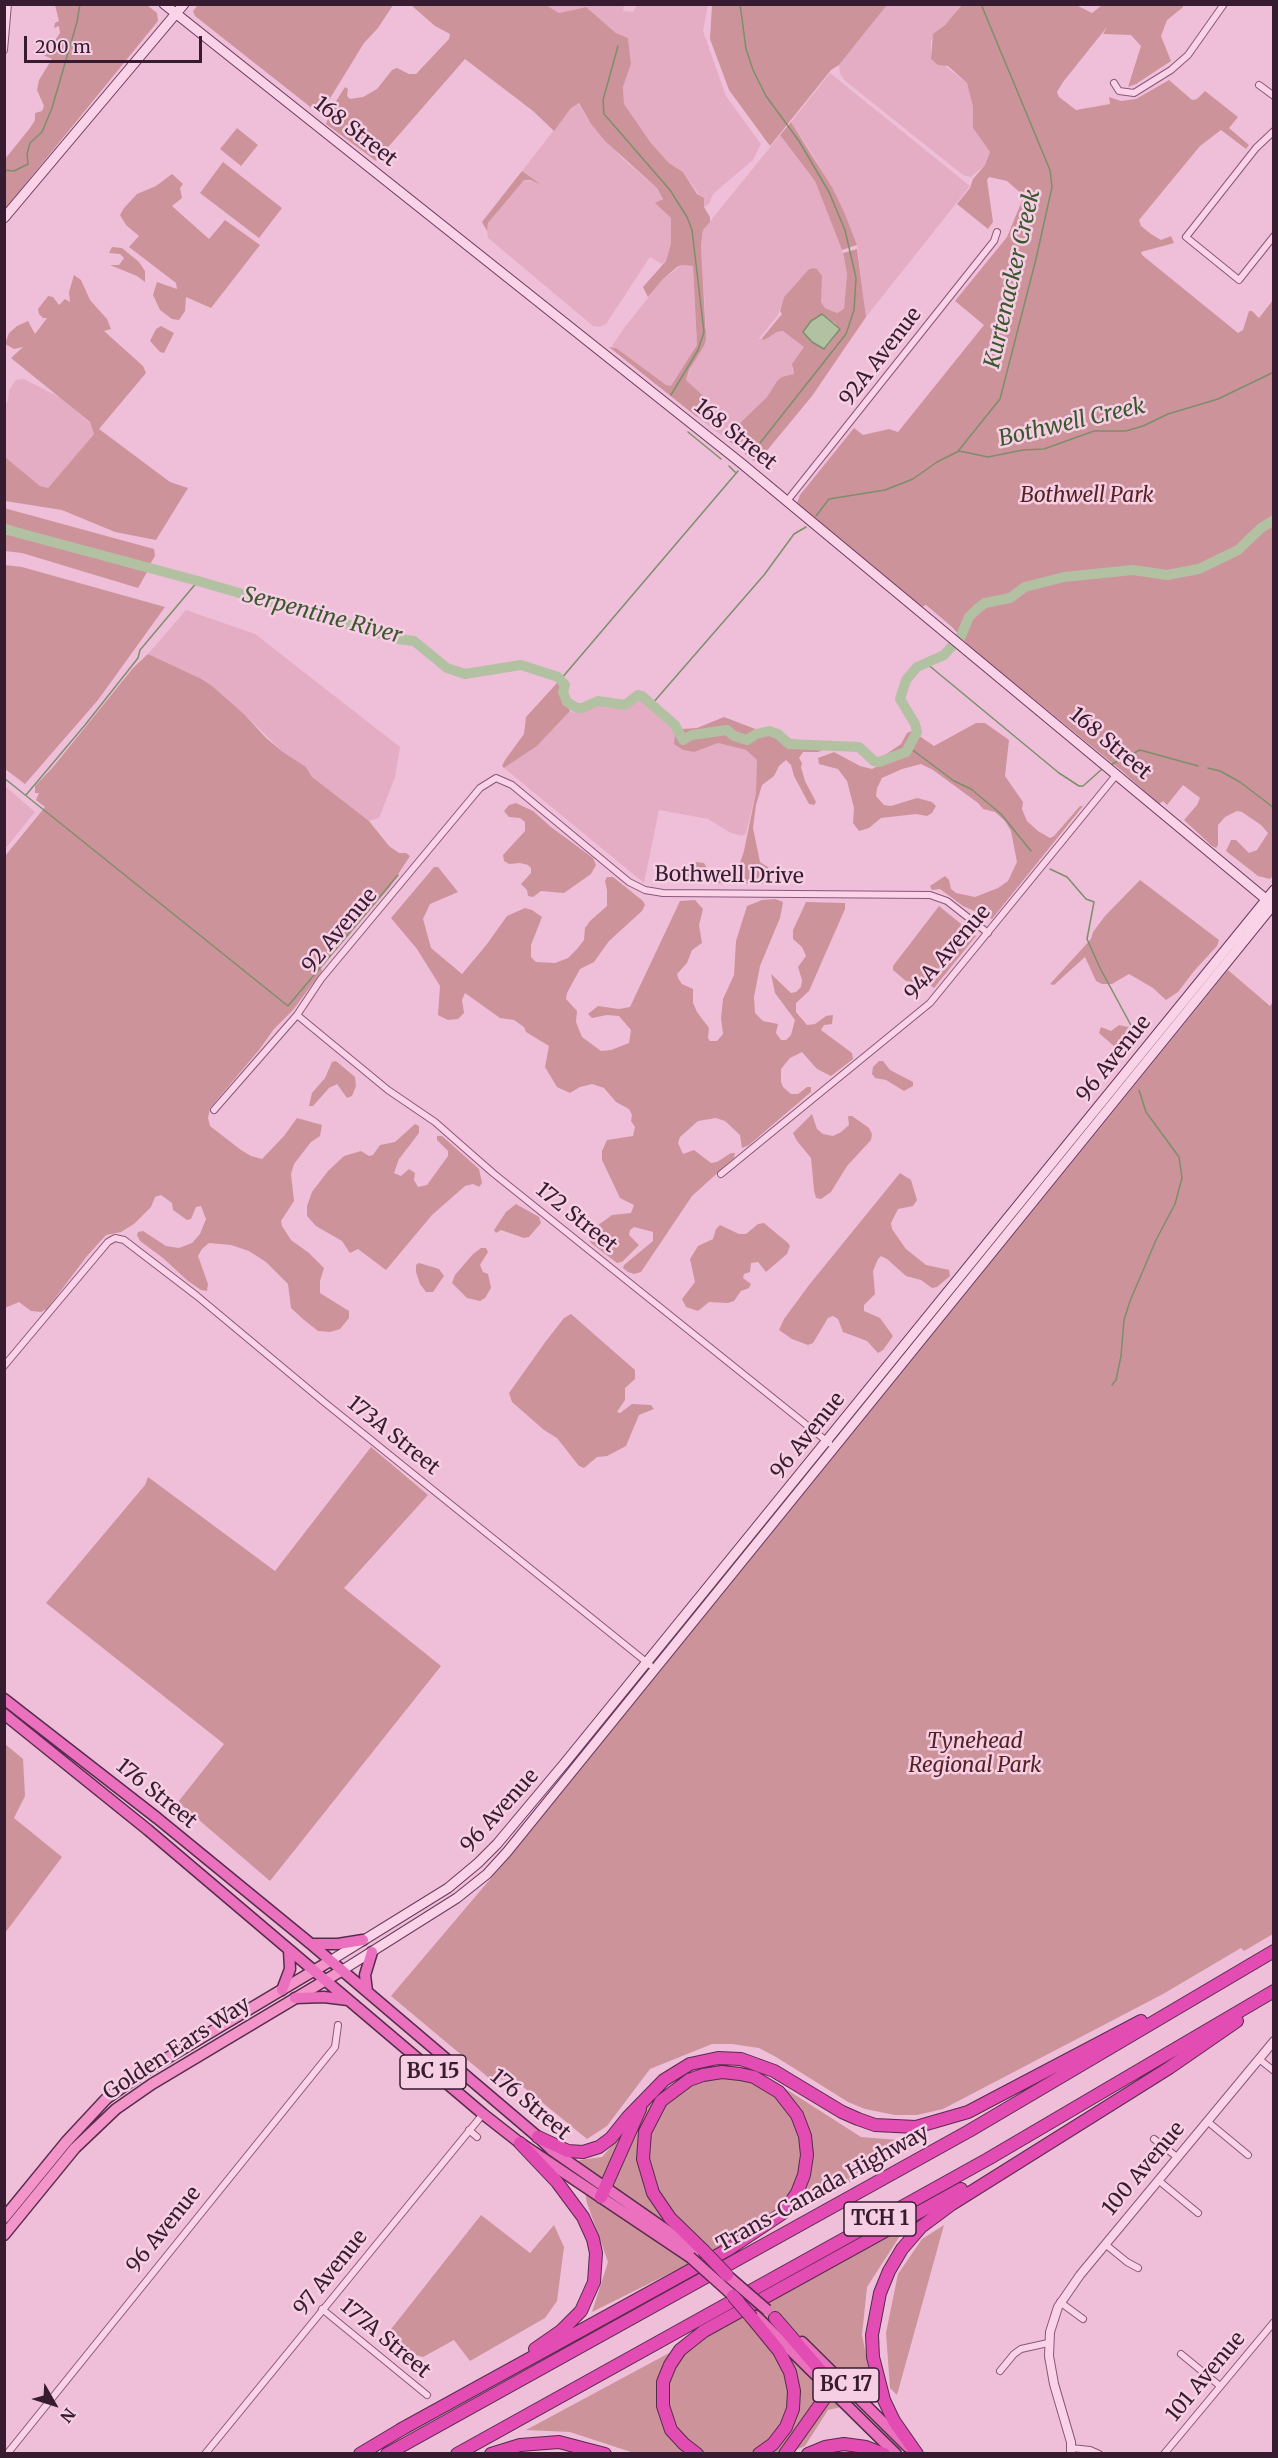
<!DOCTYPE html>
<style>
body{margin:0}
#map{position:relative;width:1278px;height:2458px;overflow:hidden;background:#efbfd9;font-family:Merriweather,serif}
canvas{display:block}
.frame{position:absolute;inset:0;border:6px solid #371c31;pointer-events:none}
.north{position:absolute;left:24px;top:2374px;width:60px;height:60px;-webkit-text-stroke:4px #f6cfe4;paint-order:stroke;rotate:129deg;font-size:16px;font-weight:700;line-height:24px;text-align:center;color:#371c31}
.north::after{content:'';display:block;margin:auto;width:21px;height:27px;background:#371c31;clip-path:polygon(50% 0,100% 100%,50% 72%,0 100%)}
.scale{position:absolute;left:24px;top:36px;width:178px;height:27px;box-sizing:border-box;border:3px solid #371c31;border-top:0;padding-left:8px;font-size:18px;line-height:21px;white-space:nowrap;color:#371c31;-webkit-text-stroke:4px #f6cfe4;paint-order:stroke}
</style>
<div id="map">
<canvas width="1278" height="2458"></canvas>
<div class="frame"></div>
<div class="north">N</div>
<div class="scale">200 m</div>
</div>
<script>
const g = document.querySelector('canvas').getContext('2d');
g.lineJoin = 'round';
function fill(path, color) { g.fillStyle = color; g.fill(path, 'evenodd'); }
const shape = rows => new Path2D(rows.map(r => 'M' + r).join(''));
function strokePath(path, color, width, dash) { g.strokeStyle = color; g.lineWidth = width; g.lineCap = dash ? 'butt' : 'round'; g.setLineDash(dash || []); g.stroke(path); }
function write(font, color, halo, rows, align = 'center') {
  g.font = font + ' Merriweather,serif'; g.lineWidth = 5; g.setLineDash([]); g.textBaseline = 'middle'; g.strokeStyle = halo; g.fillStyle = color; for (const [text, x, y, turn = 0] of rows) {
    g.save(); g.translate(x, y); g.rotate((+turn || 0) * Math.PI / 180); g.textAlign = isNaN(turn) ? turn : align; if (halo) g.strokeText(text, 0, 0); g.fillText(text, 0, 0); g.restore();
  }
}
const farmland = shape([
 [546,5,624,5,623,11,633,12,637,5,708,5,703,31,726,96,761,144,753,160,713,194,709,204,704,207,700,196,683,172,669,163,651,143,624,104,623,87,631,64,628,38,616,33,586,7,559,13],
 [887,5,962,5,950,20,936,32,931,41,931,55,967,83,973,107,973,128,990,152,985,165,971,177,963,175,844,80,840,74,839,65],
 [830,73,970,186,866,317,857,245,845,214,813,155,791,122],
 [578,103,591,124,622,158,657,188,662,197,661,200,666,213,671,218,671,243,666,261,662,264,650,257,606,324,599,327,593,326,488,238,487,231,488,223,519,185,524,180,535,182,522,171,571,108],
 [780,135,815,181,842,250,847,274,844,310,837,313,825,308,821,302,821,276,808,270,798,281,784,297,778,315,758,340,763,337,763,340,777,332,783,331,799,341,804,347,804,350,792,368,794,374,777,381,767,397,740,423,729,441,697,417,709,401,686,380,706,328,701,245,703,230],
 [682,265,693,266,697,345,676,381,671,386,666,386,612,346,624,328,663,279],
 [24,379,61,398,90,423,94,434,48,488,40,486,5,457,5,406,8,400,9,390,16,380],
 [186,610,255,634,400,747,395,777,379,818,369,821,323,786,312,777,306,767,283,752,244,714,203,679,148,654],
 [641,698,666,720,675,734,674,744,718,743,746,750,757,760,757,776,756,792,746,833,742,836,731,833,708,819,659,810,644,883,504,768,537,746,570,711,574,713,586,710,597,705,607,708,612,704,622,706],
 [5,786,35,812,5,849]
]);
const green = shape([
 [199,4,393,4,393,5,378,28,364,43,329,100,318,113,195,16,193,11],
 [55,5,147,5,157,13,158,21,5,209,5,159,30,128,35,120,35,113,42,111,44,106,37,90,39,80,52,59,41,54,44,52,55,53,54,42,60,33,59,26,54,28,55,23,59,21],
 [411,5,546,5,559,13,586,7,616,33,628,38,631,64,623,87,624,104,651,143,669,163,683,172,697,194,704,198,704,207,710,217,710,222,703,230,701,245,706,339,704,346,689,370,686,380,709,401,697,417,609,347,616,348,666,385,671,386,697,345,693,266,682,265,677,267,663,279,648,297,643,287,666,261,671,243,671,218,655,203,663,199,657,188,605,141,591,124,579,103,571,108,554,131,533,111,465,59,376,161,326,124,331,109,345,87,348,89,347,96,350,99,363,97,377,89,392,70,397,68,409,74,416,74,449,39,450,34,435,26],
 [712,5,712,4,887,5,839,65,831,70,770,146,729,90,710,39],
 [962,5,1076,5,1092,13,1102,5,1184,5,1182,8,1167,20,1161,36,1171,61,1136,84,1128,87,1141,46,1131,35,1103,34,1107,27,1063,82,1057,92,1059,97,1076,110,1110,104,1109,97,1121,101,1136,99,1169,80,1192,100,1197,99,1205,91,1238,117,1229,128,1249,145,1246,149,1221,130,1200,146,1139,220,1141,226,1151,234,1161,240,1171,236,1174,243,1141,252,1142,255,1238,333,1243,330,1249,311,1252,311,1259,318,1273,300,1273,876,1270,879,1258,876,1226,851,1231,840,1236,840,1249,853,1257,850,1268,833,1261,825,1242,812,1237,811,1225,817,1218,825,1218,845,1216,848,1212,846,1184,820,1197,805,1200,798,1183,785,1167,805,1163,801,1159,804,1122,771,970,647,952,627,926,605,922,607,797,503,800,495,854,428,863,435,889,429,898,432,984,325,955,301,1007,237,1024,196,1007,181,989,177,987,180,993,222,988,229,957,204,970,188,973,179,985,165,990,152,973,128,973,107,967,83,948,66,938,65,931,59,933,34,945,25],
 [791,122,833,189,845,214,857,245,842,250,815,181,780,135],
 [237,128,258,145,241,166,220,149],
 [223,162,282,208,259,238,200,193],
 [522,171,540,184,530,180,524,180,488,223,487,231,482,222],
 [172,174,183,184,180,188,182,198,172,206,209,239,225,220,260,245,211,308,186,297,185,311,179,320,172,319,160,310,153,295,157,282,177,289,176,283,129,247,139,236,126,225,120,215,124,208,137,194,156,186],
 [112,247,122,248,139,262,145,271,145,282,137,276,110,265,119,265,124,258,120,254,109,253],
 [857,249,866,317,812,396,760,459,754,461,729,441,732,435,740,423,767,397,777,381,782,377,794,374,792,364,804,347,783,331,777,332,766,339,762,340,763,337,782,314,780,311,784,297,808,270,813,268,817,269,822,276,821,302,825,308,837,313,844,309,847,274,843,253],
 [822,314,836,324,838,332,827,347,816,317],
 [74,275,81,280,90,300,107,319,111,329,104,331,143,366,146,373,99,429,170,482,188,488,156,540,115,532,62,510,5,501,5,457,40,486,48,488,94,434,90,422,11,358,23,347,14,349,5,344,9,333,17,326,28,321,35,334,47,318,43,318,39,314,38,309,48,296,53,297,59,305,65,299,70,302,69,292],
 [161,326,174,333,164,353,160,352,150,341,156,329],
 [4,508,154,549,155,556,150,564,124,560,5,524],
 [5,533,34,540,147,572,138,588,22,553,5,551],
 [5,565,22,567,165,607,98,700,25,784,5,769],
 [148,654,202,679,212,686,244,714,266,738,283,752,306,767,312,777,369,821,389,846,399,853,406,853,410,856,389,888,321,968,322,971,293,1010,274,1029,259,1050,210,1108,208,1118,210,1126,241,1150,251,1156,262,1159,284,1136,297,1118,322,1125,320,1136,311,1142,294,1164,291,1174,294,1201,281,1221,282,1226,291,1240,309,1253,324,1268,320,1281,320,1293,349,1311,349,1318,340,1329,330,1332,318,1331,304,1320,291,1308,288,1284,266,1262,249,1251,231,1245,209,1243,202,1249,198,1256,208,1284,207,1291,201,1290,188,1281,163,1258,140,1241,137,1235,138,1232,143,1231,166,1246,179,1248,192,1243,200,1234,206,1219,201,1206,196,1207,191,1219,187,1220,173,1210,172,1203,161,1195,155,1197,151,1207,134,1224,121,1232,106,1235,87,1256,47,1309,41,1312,31,1311,19,1302,5,1308,5,856,45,807,36,800,39,793,35,793,35,786,53,767,133,668],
 [557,683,560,684,560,692,570,711,537,746,504,768,502,766,505,760,524,734,526,717],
 [724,717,771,735,802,741,822,741,826,745,825,749,818,752,803,752,799,758,802,763,801,767,805,781,816,802,814,805,809,804,794,776,791,765,786,760,779,766,774,776,762,785,756,805,753,828,760,862,768,867,771,878,768,884,704,883,686,881,684,872,686,867,696,862,704,863,711,875,732,875,737,872,744,851,756,792,757,760,746,750,718,743,694,752,683,750,674,744,675,734,682,729,697,728],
 [976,723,985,723,1009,740,1005,776,1023,802,1022,809,1027,821,1038,831,1050,838,1054,836,1080,806,1083,806,992,919,963,906,940,889,932,890,930,886,945,876,949,880,951,889,956,893,975,897,998,888,1008,881,1017,862,1011,831,1005,821,995,812,983,809,978,803,933,770,921,764,902,769,882,778,877,788,876,796,884,805,891,806,917,798,932,802,936,806,932,813,927,816,916,814,881,818,869,828,859,831,853,823,854,808,847,781,838,769,819,764,818,758,834,752,860,766,872,769,880,765,885,755,901,744,907,733,912,731,934,746],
 [516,803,533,811,551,827,593,858,596,865,591,874,564,893,541,891,533,897,528,896,527,890,521,884,531,873,531,868,528,865,520,863,509,864,504,861,503,855,525,831,525,822,520,818,509,817,504,811,509,805],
 [434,867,438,867,458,892,430,904,423,919,431,948,462,974,487,944,507,916,525,908,532,910,542,917,531,945,531,957,536,962,555,963,568,958,577,949,584,940,585,928,590,921,607,906,607,890,605,881,607,877,613,877,643,901,645,905,642,911,609,941,594,962,580,969,567,993,566,999,577,1011,576,1022,582,1037,601,1051,611,1050,629,1043,631,1030,619,1016,607,1015,592,1018,588,1014,598,1006,619,1009,630,1007,680,901,695,900,703,909,699,925,702,943,692,950,687,963,677,974,678,978,682,984,693,989,693,1003,697,1012,709,1028,708,1038,710,1041,717,1041,723,1034,721,1018,723,999,734,975,736,941,747,906,762,900,775,899,783,902,780,918,760,966,754,997,755,1013,763,1021,778,1024,776,1033,781,1040,786,1040,791,1035,795,1020,775,993,771,974,791,993,796,992,801,987,802,980,798,967,806,956,802,947,793,939,793,930,806,902,845,903,845,909,809,991,796,1003,796,1012,807,1025,815,1024,826,1016,833,1015,832,1024,824,1025,821,1030,852,1053,853,1059,831,1076,817,1069,802,1052,790,1058,781,1069,781,1082,783,1087,791,1094,798,1094,807,1087,811,1087,811,1092,749,1145,742,1148,740,1135,725,1121,716,1118,698,1121,680,1137,678,1143,683,1154,694,1150,711,1163,717,1162,731,1153,735,1153,734,1158,692,1196,641,1272,634,1274,628,1272,623,1268,624,1265,653,1241,653,1232,634,1227,630,1230,629,1235,639,1245,622,1262,617,1263,591,1243,586,1234,612,1215,631,1213,634,1205,620,1198,602,1160,602,1151,607,1140,633,1136,635,1127,631,1121,632,1115,629,1109,616,1102,604,1088,592,1084,580,1087,570,1093,557,1087,545,1067,549,1046,526,1032,524,1027,514,1020,500,1018,465,993,462,1000,464,1013,458,1019,448,1020,438,1015,440,986,417,949,391,918],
 [1140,880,1219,940,1217,946,1194,971,1178,992,1166,1000,1153,988,1129,974,1112,984,1102,984,1096,981,1085,957,1054,985,1050,984,1091,939,1093,932,1105,916],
 [939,906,976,936,934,988,920,978,913,982,906,981,893,970,893,966],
 [1228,970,1270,1006,1273,1002,1273,1934,1244,1951,1241,1948,1163,1994,943,2109,917,2115,895,2115,865,2109,848,2102,776,2057,759,2048,732,2044,712,2044,650,2069,607,2126,587,2139,516,2081,489,2078,391,1996,520,1844],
 [1119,1025,1128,1027,1133,1035,1132,1043,1127,1052,1116,1048,1099,1033,1101,1027,1111,1031],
 [336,1061,355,1077,356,1086,352,1096,347,1098,337,1084,329,1088,313,1106,309,1106,312,1093,325,1078,332,1062],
 [879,1061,883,1061,890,1070,913,1082,913,1086,904,1091,886,1080,875,1078,872,1074,873,1067],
 [812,1114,817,1129,823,1134,833,1136,841,1132,849,1125,848,1116,852,1116,869,1128,872,1134,871,1140,847,1166,831,1192,821,1199,816,1198,814,1190,811,1158,797,1141,793,1133],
 [415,1124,419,1126,419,1133,399,1159,394,1173,401,1176,409,1169,415,1173,414,1180,418,1187,427,1185,448,1156,448,1151,437,1140,437,1136,442,1136,479,1169,482,1183,479,1187,473,1184,465,1186,432,1215,386,1270,358,1249,350,1253,342,1241,316,1226,307,1216,307,1206,312,1192,328,1171,344,1156,361,1151,369,1156,373,1155,380,1145,395,1142],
 [900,1173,911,1180,917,1200,913,1206,898,1209,891,1223,892,1229,906,1249,926,1265,949,1270,950,1276,937,1287,932,1288,921,1280,906,1276,887,1259,881,1256,878,1259,873,1271,875,1294,864,1305,864,1311,880,1318,893,1336,883,1350,878,1353,867,1341,843,1332,838,1319,833,1316,828,1318,813,1343,808,1345,792,1339,779,1330,784,1319,809,1285],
 [516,1204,539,1217,541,1223,529,1237,524,1238,501,1230,496,1233,494,1230,506,1212],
 [764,1223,788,1243,790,1246,787,1254,766,1272,758,1262,751,1263,750,1272,744,1274,743,1278,751,1284,749,1288,741,1291,734,1301,728,1303,709,1302,698,1311,686,1307,682,1299,695,1282,690,1259,698,1246,713,1239,716,1229,720,1225,739,1234,746,1234,758,1224],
 [481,1248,486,1248,488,1252,480,1265,483,1272,488,1274,491,1288,485,1298,480,1301,467,1298,452,1283,455,1275,473,1254],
 [419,1263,439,1269,444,1276,433,1292,426,1292,420,1284,416,1272,416,1265],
 [571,1314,635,1370,635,1379,625,1388,625,1400,617,1412,620,1413,632,1404,651,1405,654,1409,639,1415,626,1446,607,1456,597,1457,584,1468,579,1466,557,1438,544,1430,512,1402,509,1393,546,1341,564,1318],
 [371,1447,428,1495,344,1588,441,1666,270,1881,178,1802,224,1744,46,1603,145,1485,148,1477,275,1571],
 [5,1744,23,1759,25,1796,14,1818,62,1857,5,1933],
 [750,2066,861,2137,923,2142,817,2200,592,2312,608,2262,587,2203,579,2160,602,2157,649,2104,694,2068],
 [481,2215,530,2253,554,2225,564,2247,557,2301,545,2318,470,2361,454,2340,423,2357,408,2353,388,2333],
 [907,2225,867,2287,862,2335,875,2399,828,2410,805,2446,786,2454,634,2453,570,2432,526,2430],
 [944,2225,897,2395,890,2388,886,2333,898,2274,922,2239]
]);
const water = shape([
 [822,314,840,329,824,349,812,342,803,332,811,321,822,314]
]);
const stream = shape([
 [740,4,746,49,753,70,766,96,799,141,829,192,845,230,856,278,854,310,846,334,749,457],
 [618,46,603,100,604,114,670,190,687,217,692,230,704,332,698,350,671,395],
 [4,170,14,171,28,164,27,154,30,143,42,132,52,108,77,22,80,4],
 [688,432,721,459],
 [959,450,1000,399,1036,259,1052,187,1050,170,981,4],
 [729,466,735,472],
 [816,516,829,499,885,490,913,479,937,462,959,451,988,457,1023,450,1044,449,1094,431,1126,431,1143,426,1168,414,1218,399,1274,372],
 [926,663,1059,773,1079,786,1083,786,1101,770],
 [561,679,738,471],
 [652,704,764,575,794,534,806,527],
 [910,748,954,781,971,789,1001,814,1031,851],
 [1112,764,1140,750,1198,766],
 [1208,768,1220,771,1240,782,1274,808],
 [4,778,288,1006,398,875],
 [26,795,85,725,138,658,140,650,198,581],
 [1050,869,1067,877,1086,899,1094,902,1087,939,1100,968,1133,1029,1137,1043],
 [1112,1385,1116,1380,1121,1356,1124,1320,1130,1301,1156,1240,1175,1204,1182,1178,1179,1157,1146,1112,1139,1090]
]);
const river = shape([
 [4,529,198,581,398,639,414,641,447,668,465,674,521,665,558,677,565,685,563,692,567,702,577,708,582,708,598,701,625,705,638,695,642,696,675,725,683,740,692,735,727,730,734,736,747,740,756,734,769,731,778,734,789,744,859,747,874,761,879,762,906,752,917,732,915,724,900,699,906,680,917,667,944,655,952,646],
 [961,636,969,617,977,609,985,603,1010,598,1025,587,1064,577,1133,570,1167,575,1199,569,1238,550,1261,528,1274,520]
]);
const minor = shape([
 [4,50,8,4],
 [1114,83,1119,91,1134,93,1171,70,1188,55,1224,4],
 [1259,85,1274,96],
 [1274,131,1256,148,1186,237,1239,280,1274,236],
 [787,501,994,241,997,232],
 [297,1015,388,1090,435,1122,493,1173,829,1443],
 [214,1110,297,1015,321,979,480,788,496,778,512,785,629,882,645,890,663,893,930,895,947,901,988,933],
 [721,1174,930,1003,1117,774],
 [4,1366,108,1242,115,1238,124,1240,197,1296,324,1402,650,1665],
 [1259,2059,1274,2071],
 [1207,2121,1248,2155],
 [469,2130,477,2137],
 [1154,2139,1177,2157],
 [1158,2180,1198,2213],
 [1105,2244,1127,2262,1138,2268],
 [1060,2302,1083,2319],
 [322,2309,427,2395],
 [1181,2354,1220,2386],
 [1000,2371,1014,2354,1021,2349,1048,2343],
 [1071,2448,1090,2450,1099,2454],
 [7,2454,335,2047,338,2025],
 [205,2454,483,2114],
 [1164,2454,1274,2322]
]);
const tertiary = shape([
 [1071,2454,1071,2442,1054,2384,1049,2356,1050,2332,1058,2307,1080,2275,1274,2041]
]);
const secondary = shape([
 [164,4,741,463,1273,905],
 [4,218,184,4],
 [330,1961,448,1888,478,1863,497,1844,564,1764,1274,890],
 [341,1971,457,1898,487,1874,507,1852,1274,904]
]);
const primary = shape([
 [4,2218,66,2142,106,2099,144,2072,330,1961],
 [4,2235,75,2148,116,2109,152,2084,341,1971]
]);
const trunk = shape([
 [4,1699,157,1818,311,1944,538,2137,553,2151,698,2252],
 [4,1714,148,1830,483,2114,520,2143,690,2257],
 [311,1944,338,1944,363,1940],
 [282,1990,290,1969,289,1950],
 [367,1991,365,1975,372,1952],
 [295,1998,324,1997,348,2000],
 [756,2316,896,2454],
 [802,2342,908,2447]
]);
const motorway = shape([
 [538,2137,568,2151,583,2152,599,2147,611,2138,627,2118,664,2080,690,2064,718,2058,741,2059,774,2071,842,2112,858,2119,875,2125,916,2127,968,2112,1141,2021],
 [520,2143,557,2182,583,2217,593,2239,596,2253,594,2282,581,2311,561,2331,535,2349],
 [601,2197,640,2109],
 [752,2318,779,2351,790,2372,794,2391,793,2409,786,2427,773,2444,759,2454],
 [775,2318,826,2377,828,2382,824,2399,785,2454],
 [400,2430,729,2249,783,2213,797,2193,804,2175,807,2155,805,2136,797,2115,779,2092,754,2077,740,2074,722,2072,703,2075,689,2080,661,2101,645,2132,643,2159,653,2193,670,2218,703,2250],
 [360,2454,407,2426],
 [387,2454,969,2131,1274,1951],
 [457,2454,988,2159,1274,1991],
 [491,2454,520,2445,559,2442,605,2454],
 [697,2454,684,2444,671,2430,663,2406,663,2382,670,2365,680,2350,704,2331,961,2189],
 [808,2454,825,2447,844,2444,866,2447,884,2454],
 [917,2454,894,2421,884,2400,873,2357,872,2335,880,2293,889,2271,902,2249,921,2227,952,2204,1169,2068,1237,2021]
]);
const trunkBridge = shape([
 [690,2257,739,2301],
 [722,2271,767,2310]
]);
const motorwayBridge = shape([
 [703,2250,727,2275],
 [733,2296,752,2318]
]);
const shields = [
 [433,2072,66],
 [880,2219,72],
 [846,2385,66]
];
const shieldNames = [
 ["BC 15",433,2072],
 ["TCH 1",880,2219],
 ["BC 17",846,2385]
];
const streetNames = [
 ["168 Street",355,132,38],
 ["92A Avenue",881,357,-52],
 ["168 Street",735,435,39],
 ["168 Street",1110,744,40],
 ["Bothwell Drive",729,876,1],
 ["92 Avenue",340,931,-50],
 ["94A Avenue",948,953,-49],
 ["96 Avenue",1114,1059,-51],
 ["172 Street",576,1218,39],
 ["173A Street",393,1436,39],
 ["96 Avenue",808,1436,-51],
 ["176 Street",156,1794,39],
 ["96 Avenue",500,1811,-48],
 ["Golden Ears Way",177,2049,-33],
 ["176 Street",530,2105,40],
 ["100 Avenue",1144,2169,-50],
 ["Trans-Canada Highway",823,2189,-29],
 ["96 Avenue",164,2230,-51],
 ["97 Avenue",331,2273,-51],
 ["177A Street",385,2339,40],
 ["101 Avenue",1206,2377,-50]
];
const parkNames = [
 ["Bothwell Park",1087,496],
 ["Tynehead",975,1742],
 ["Regional Park",975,1766]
];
const waterNames = [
 ["Kurtenacker Creek",1013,279,-77],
 ["Bothwell Creek",1072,423,-13],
 ["Serpentine River",322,616,15]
];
fill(farmland, '#e5adc3');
fill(green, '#cd939b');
fill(water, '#b3c1a3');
strokePath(water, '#7c8f6a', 1.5);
strokePath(stream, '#7c8f6a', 1.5);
strokePath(river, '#b3c1a3', 10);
strokePath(minor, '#88577a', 8);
strokePath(tertiary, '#88577a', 10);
strokePath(secondary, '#6a3a5e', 11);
strokePath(primary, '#562c4c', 13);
strokePath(trunk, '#562c4c', 13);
strokePath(motorway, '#562c4c', 14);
strokePath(minor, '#fad3e8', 6);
strokePath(tertiary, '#fad3e8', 8);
strokePath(secondary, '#fad3e8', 9);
strokePath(primary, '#f495ca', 10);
strokePath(trunk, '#eb70be', 10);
strokePath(motorway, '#e24cb3', 12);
strokePath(trunkBridge, '#562c4c', 13, []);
strokePath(motorwayBridge, '#562c4c', 14, []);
strokePath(trunkBridge, '#eb70be', 10);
strokePath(motorwayBridge, '#e24cb3', 12);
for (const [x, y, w] of shields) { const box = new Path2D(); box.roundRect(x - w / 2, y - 17, w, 34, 4.5); g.fillStyle = '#f6cfe4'; g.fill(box); strokePath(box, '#371c31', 1.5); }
write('bold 20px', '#371c31', null, shieldNames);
write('21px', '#371c31', '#f6cfe4', streetNames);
write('italic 21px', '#522', '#f6cfe4', parkNames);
write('italic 22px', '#39582b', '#f6cfe4', waterNames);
</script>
